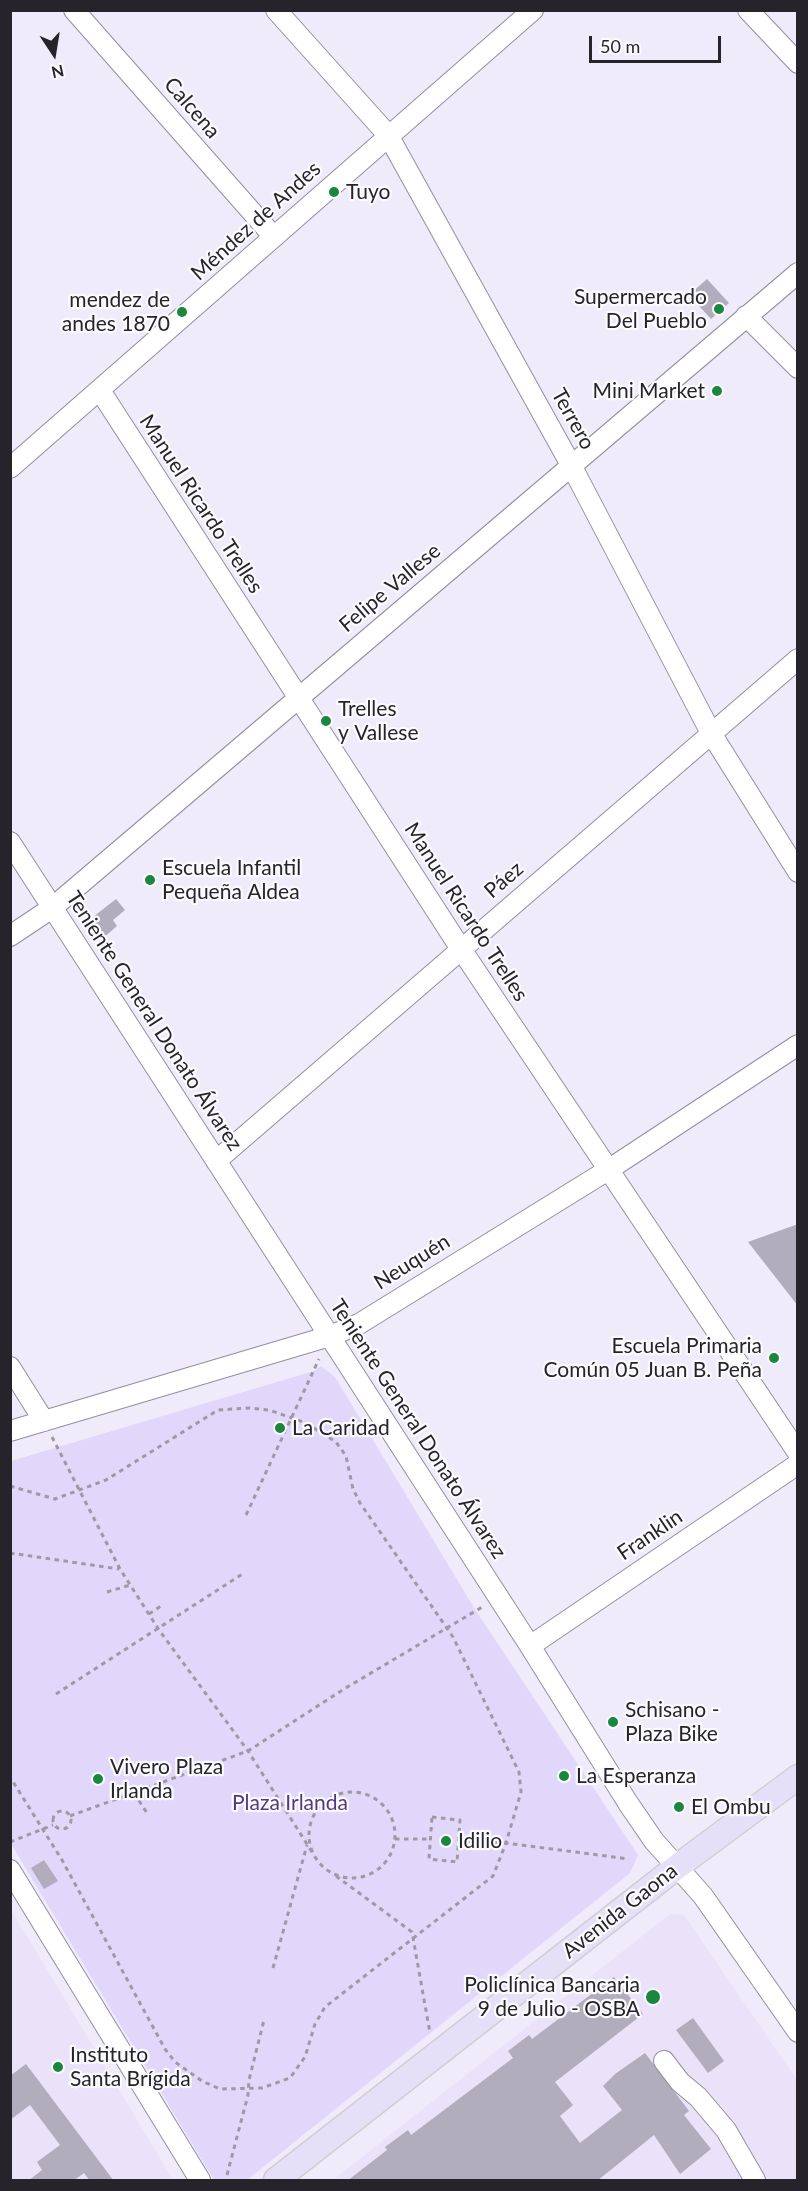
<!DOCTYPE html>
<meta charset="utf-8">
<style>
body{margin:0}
#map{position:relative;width:808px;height:2191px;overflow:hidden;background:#efebfa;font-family:Lato,sans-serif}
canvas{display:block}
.frame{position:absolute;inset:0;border:12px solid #26242a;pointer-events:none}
.north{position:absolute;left:24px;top:24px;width:60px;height:60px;-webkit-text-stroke:4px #fbfafd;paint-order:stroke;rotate:168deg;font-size:16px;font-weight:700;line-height:24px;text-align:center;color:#26242a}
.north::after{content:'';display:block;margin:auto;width:21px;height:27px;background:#26242a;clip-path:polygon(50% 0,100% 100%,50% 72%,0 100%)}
.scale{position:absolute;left:589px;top:36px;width:132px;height:27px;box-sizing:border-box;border:3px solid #26242a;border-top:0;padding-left:8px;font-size:18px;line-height:21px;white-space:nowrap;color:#26242a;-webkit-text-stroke:4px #fbfafd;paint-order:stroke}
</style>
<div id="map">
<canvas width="808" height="2191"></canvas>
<div class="frame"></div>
<div class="north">N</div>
<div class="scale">50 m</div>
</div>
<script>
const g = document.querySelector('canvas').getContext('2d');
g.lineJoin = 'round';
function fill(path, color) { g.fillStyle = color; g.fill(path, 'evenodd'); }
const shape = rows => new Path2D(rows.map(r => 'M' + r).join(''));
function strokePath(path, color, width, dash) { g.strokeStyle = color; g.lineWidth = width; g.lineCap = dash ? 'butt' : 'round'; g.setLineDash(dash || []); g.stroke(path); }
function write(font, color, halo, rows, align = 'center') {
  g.font = font + ' Lato,sans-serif'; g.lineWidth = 4.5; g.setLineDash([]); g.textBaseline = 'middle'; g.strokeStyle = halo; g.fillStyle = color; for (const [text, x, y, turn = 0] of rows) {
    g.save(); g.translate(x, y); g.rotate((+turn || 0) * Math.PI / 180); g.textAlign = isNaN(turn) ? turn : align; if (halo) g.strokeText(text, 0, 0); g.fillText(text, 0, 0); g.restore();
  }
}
const built = shape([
 [10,1909,30,1941,173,2180,11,2180],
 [670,1914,684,1915,797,2080,797,2180,333,2180]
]);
const green = shape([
 [321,1366,335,1377,476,1611,638,1855,630,1873,247,2180,214,2180,11,1844,11,1461,314,1371]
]);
const building = shape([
 [707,279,729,303,711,319,689,295],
 [116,899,125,910,113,920,117,926,102,939,91,922,93,917],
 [798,1224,798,1306,748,1242],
 [44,1860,58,1881,44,1889,31,1868],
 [614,1977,643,2014,555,2082,573,2105,560,2116,580,2143,622,2110,603,2086,615,2074,645,2053,689,2111,684,2115,711,2149,680,2174,654,2135,597,2181,347,2181,387,2150,385,2147,408,2130,411,2135,513,2058,508,2051,529,2035,532,2039],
 [693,2018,724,2061,708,2073,676,2030],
 [26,2064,114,2181,90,2181,84,2173,73,2181,28,2181,42,2170,37,2162,60,2145,30,2105,10,2120,10,2076]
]);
const path = shape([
 [52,1437,120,1569,159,1630,248,1751,312,1852],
 [10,1486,55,1499,106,1480,218,1410,250,1408,269,1410,306,1423,336,1442,346,1456,353,1489,360,1503,453,1637,519,1772,521,1792,506,1843,493,1876,325,2007,315,2024,305,2057,290,2078,262,2088,220,2089,202,2081,175,2062,165,2049,62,1860,10,1777],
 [246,1515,319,1359],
 [10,1553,119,1569],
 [107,1592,130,1585],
 [149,1614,164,1604],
 [56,1694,244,1573],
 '309 1835a43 43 0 1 1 86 0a43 43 0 1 1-86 0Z',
 [134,1793,147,1813],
 '53 1820a9 9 0 1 1 18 0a9 9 0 1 1-18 0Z',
 [70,1816,248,1751,344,1689,484,1606],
 [432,1817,460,1820,457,1862,429,1859,432,1817],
 [395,1839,430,1839],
 [459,1841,506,1843,629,1859],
 [10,1842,53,1825],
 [336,1876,412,1932,430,2033],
 [273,1968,307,1845],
 [227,2175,248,2095,249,2080,264,2020]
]);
const minor = shape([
 [74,10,274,237],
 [276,10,388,135,571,465,711,733,798,872],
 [748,10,798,63],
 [746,316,798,368],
 [101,392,461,949,798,1453],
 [10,468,533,10],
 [10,842,530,1646,628,1803,654,1841,703,1896,798,2032],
 [10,936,52,908,798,273],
 [216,1161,798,659],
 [10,1367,44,1421],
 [10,1431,330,1336,359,1324,608,1170,798,1045],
 [530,1646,798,1464],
 [10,1870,200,2180],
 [664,2061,680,2082,698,2097,726,2130,755,2180]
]);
const major = shape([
 [276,2180,678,1866,798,1777]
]);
const markers = [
 [334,192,6,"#1b863d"],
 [719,309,6,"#1b863d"],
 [182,312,6,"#1b863d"],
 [717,391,6,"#1b863d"],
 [326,721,6,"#1b863d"],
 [150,880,6,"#1b863d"],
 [774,1358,6,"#1b863d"],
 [280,1428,6,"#1b863d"],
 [613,1722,6,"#1b863d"],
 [564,1776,6,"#1b863d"],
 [98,1779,6,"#1b863d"],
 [679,1807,6,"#1b863d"],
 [446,1841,6,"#1b863d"],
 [653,1997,8,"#1b863d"],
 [58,2067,6,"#1b863d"]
];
const streetNames = [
 ["Calcena",192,108,49],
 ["Méndez de Andes",256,221,-42],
 ["Terrero",573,419,61],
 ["Manuel Ricardo Trelles",201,504,57],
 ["Felipe Vallese",390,588,-40],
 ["Páez",504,880,-41],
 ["Manuel Ricardo Trelles",466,912,57],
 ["Teniente General Donato Álvarez",154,1021,57],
 ["Neuquén",412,1262,-32],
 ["Teniente General Donato Álvarez",418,1429,57],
 ["Franklin",650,1535,-34],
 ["Avenida Gaona",620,1911,-38]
];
const poiNames = [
 ["Tuyo",346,192],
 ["Supermercado",707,297,"right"],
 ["Del Pueblo",707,321,"right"],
 ["mendez de",170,300,"right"],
 ["andes 1870",170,324,"right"],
 ["Mini Market",705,391,"right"],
 ["Trelles",338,709],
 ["y Vallese",338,733],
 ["Escuela Infantil",162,868],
 ["Pequeña Aldea",162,892],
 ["Escuela Primaria",762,1346,"right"],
 ["Común 05 Juan B. Peña",762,1370,"right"],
 ["La Caridad",292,1428],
 ["Schisano -",625,1710],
 ["Plaza Bike",625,1734],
 ["Vivero Plaza",110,1767],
 ["Irlanda",110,1791],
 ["La Esperanza",576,1776],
 ["El Ombu",691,1807],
 ["Idilio",458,1841],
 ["Policlínica Bancaria",640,1985,"right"],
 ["9 de Julio - OSBA",640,2009,"right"],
 ["Instituto",70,2055],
 ["Santa Brígida",70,2079]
];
const parkNames = [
 ["Plaza Irlanda",290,1803]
];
fill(built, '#e9e2f9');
fill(green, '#e1d7fb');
fill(building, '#b1adbc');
strokePath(minor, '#938f9d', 22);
strokePath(major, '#cfcfd0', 27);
strokePath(path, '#9d9aa5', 3, [4.5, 4.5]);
strokePath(minor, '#fff', 20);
strokePath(major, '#e6dff8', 24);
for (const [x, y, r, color] of markers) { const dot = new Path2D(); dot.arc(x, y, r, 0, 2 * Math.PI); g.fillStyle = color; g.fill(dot); strokePath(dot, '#fbfafd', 2); }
write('21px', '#26242a', '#fbfafd', streetNames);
write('21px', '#26242a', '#fbfafd', poiNames, 'left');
write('21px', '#543981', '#fbfafd', parkNames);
</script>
